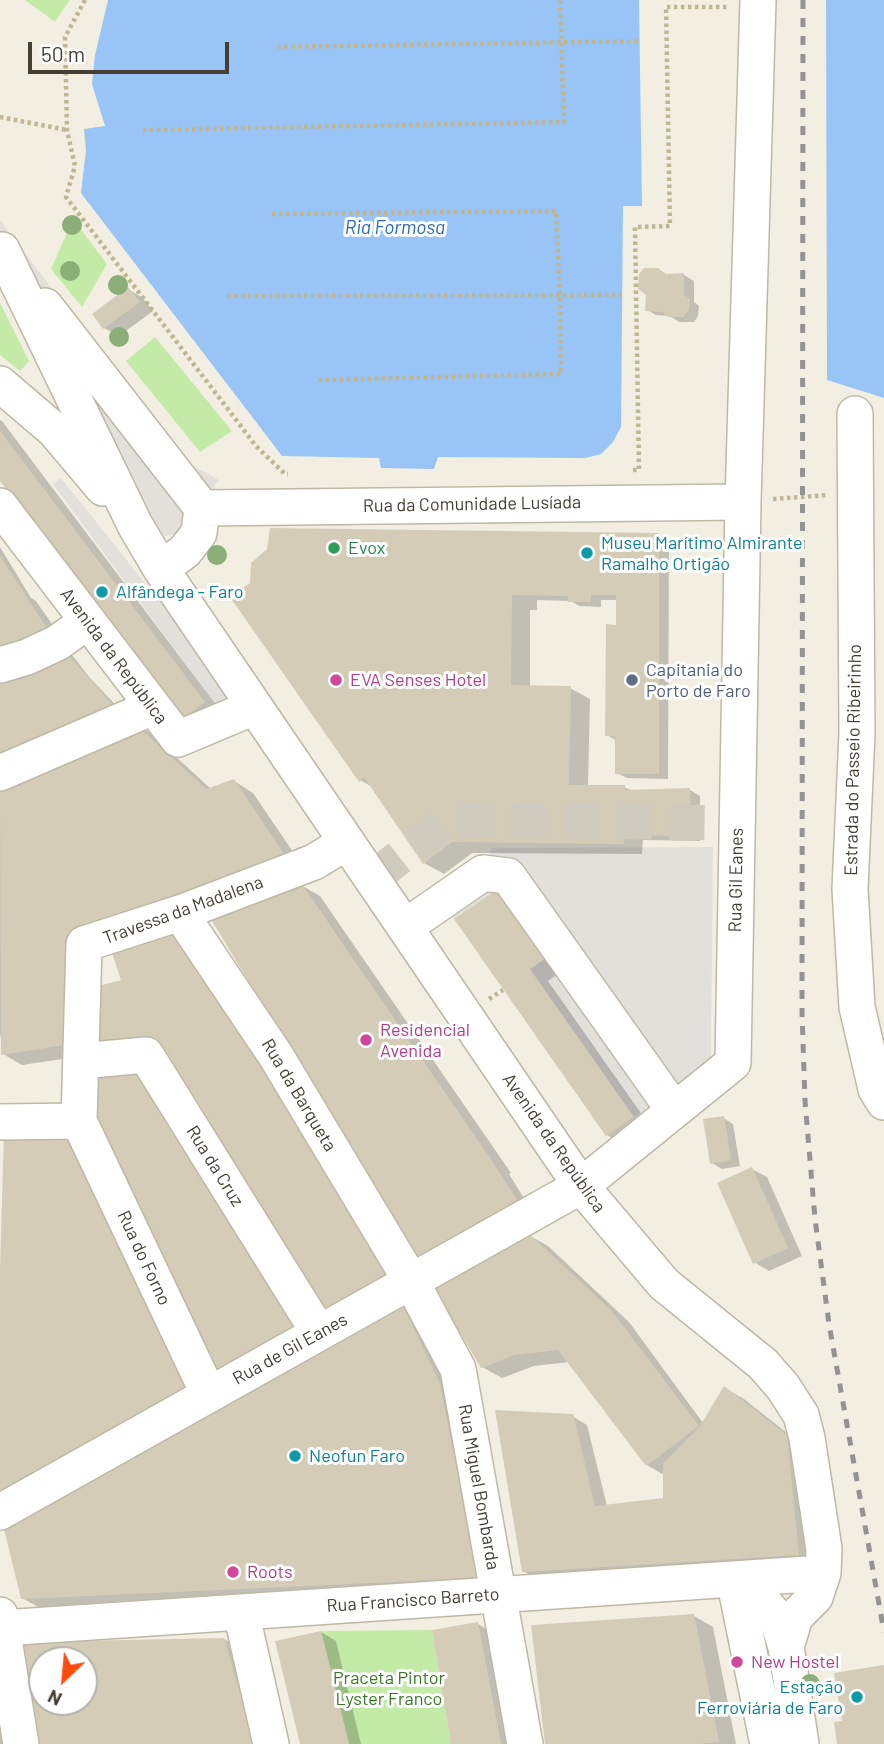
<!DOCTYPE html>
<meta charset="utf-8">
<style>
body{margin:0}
#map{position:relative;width:884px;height:1744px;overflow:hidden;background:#f2efe2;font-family:Barlow,sans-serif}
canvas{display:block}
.north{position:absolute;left:28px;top:1646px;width:70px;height:70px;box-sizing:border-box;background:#fff;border:2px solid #b4b2ad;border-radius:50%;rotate:206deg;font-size:19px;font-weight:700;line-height:28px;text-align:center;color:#443f32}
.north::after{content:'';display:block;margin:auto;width:24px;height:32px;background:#ff4b0c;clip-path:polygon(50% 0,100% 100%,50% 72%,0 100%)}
.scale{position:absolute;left:28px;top:42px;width:201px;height:32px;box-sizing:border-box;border:4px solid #443f32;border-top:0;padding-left:9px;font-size:21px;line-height:24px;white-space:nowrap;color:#443f32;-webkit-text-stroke:5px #fff;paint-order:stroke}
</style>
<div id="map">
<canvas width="884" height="1744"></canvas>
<div class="north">N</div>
<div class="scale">50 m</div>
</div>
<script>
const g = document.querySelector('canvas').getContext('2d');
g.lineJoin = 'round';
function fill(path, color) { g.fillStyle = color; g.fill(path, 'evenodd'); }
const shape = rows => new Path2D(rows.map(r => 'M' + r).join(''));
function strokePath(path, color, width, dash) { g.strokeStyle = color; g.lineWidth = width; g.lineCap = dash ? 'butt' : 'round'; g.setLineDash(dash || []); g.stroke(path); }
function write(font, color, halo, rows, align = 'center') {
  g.font = font + ' Barlow,sans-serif'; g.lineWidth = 6; g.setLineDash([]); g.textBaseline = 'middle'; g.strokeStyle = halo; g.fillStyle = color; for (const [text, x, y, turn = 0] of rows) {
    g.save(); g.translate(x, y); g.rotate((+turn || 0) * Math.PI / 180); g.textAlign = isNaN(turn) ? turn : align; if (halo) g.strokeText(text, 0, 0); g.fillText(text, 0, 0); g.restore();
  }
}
const green = shape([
 [25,0,70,0,55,22],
 [73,219,107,264,82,307,51,269],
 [0,303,29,361,20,371,0,355],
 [155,337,232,431,200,452,126,361],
 [432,1630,451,1744,349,1744,321,1631]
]);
const parking = shape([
 [0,220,181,459,219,480,178,534,163,536,128,491,0,248],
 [61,478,236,697,218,708,53,484],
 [713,847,711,1065,606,1136,434,890,485,866,492,848]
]);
const water = shape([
 [108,0,639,0,642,206,623,206,621,427,613,442,601,454,585,458,438,457,434,469,381,468,379,458,282,456,81,193,86,150,84,129,105,126,92,84,95,55],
 [826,0,884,0,884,398,827,380]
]);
const shadow = shape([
 [684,275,694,281,694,302,699,306,698,316,694,322,679,322,670,316,656,315,647,310,648,294,669,276],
 [128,289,143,298,153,311,119,336,104,328],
 [0,420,2,421,223,714,182,719,0,478],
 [512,534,659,535,669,540,668,779,627,778,617,773,617,741,607,735,618,626,618,600,601,600,601,607,580,606,570,601,537,600,537,610,530,610,530,687,570,688,590,699,588,786,624,787,633,791,690,790,700,796,700,841,643,840,642,854,472,853,444,874,424,863,374,788,360,780],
 [0,547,31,598,36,601,68,647,63,650,72,655,90,678,132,722,149,732,211,789,234,781,253,793,304,868,155,922,90,1055,22,1065,3,1054,0,1033],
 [92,945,112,948,123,981,91,990],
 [301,885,320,896,511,1173,509,1174,538,1221,437,1268],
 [456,920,570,965,548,981,652,1129,627,1146,607,1135],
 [723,1118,733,1124,740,1166,722,1169,712,1163],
 [752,1169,767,1177,802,1256,769,1271,754,1262],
 [528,1235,548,1246,629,1322,703,1423,725,1388,744,1399,806,1448,817,1565,543,1582,523,1571,572,1416,587,1425,607,1506,665,1499,664,1472,662,1474,647,1465,569,1362,534,1366,502,1378,482,1367],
 [404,1309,423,1320,459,1396,497,1588,42,1609,22,1598],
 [694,1616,713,1627,736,1744,547,1744],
 [478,1624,493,1633,514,1744,452,1744],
 [321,1632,336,1641,361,1744,302,1744],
 [224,1639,243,1651,270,1744,41,1744,25,1644],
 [42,1660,84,1660,84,1702,42,1702],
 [0,1689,5,1744,0,1744]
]);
const building = shape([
 [644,268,658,268,666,274,684,273,684,295,690,299,689,310,683,317,668,317,662,312,645,311,646,295,638,289,639,274],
 [128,287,140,302,103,329,92,314],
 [0,431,205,702,181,720,0,481],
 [270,528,659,533,659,774,615,774,615,736,605,736,606,624,616,625,616,595,591,595,591,602,568,602,568,596,512,595,511,685,571,686,569,785,625,785,625,790,690,788,691,836,624,835,624,844,452,842,423,864,364,777,359,782,230,597,250,583,251,563,267,549],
 [0,556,54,639,0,663],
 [62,648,120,713,0,769,0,668],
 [130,719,206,789,234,779,286,857,73,934,71,1044,1,1055,0,778],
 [301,883,492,1161,525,1212,417,1259,212,921],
 [504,885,552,954,530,969,634,1117,606,1136,454,919],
 [173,926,393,1272,317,1314,147,1040,97,1049,91,988,121,980,110,947],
 [138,1059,300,1326,213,1375,92,1121,95,1064],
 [724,1116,731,1160,710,1164,703,1119],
 [4,1133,73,1135,193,1389,0,1495,0,1268],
 [752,1167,788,1248,753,1264,717,1183],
 [528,1233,611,1310,699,1426,646,1466,558,1350,514,1355,481,1368,433,1287],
 [404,1307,440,1384,478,1578,21,1599,4,1529],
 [724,1386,787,1435,799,1555,522,1572,495,1410,573,1414,595,1506,663,1498,663,1464,700,1426],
 [694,1614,719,1742,699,1744,545,1744,531,1625],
 [478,1622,501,1744,451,1744,432,1630],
 [321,1631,349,1744,300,1744,275,1641],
 [224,1638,255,1744,40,1744,23,1642],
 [42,1660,84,1660,84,1702,42,1702],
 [884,1665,884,1744,837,1744,834,1722,842,1721,834,1673]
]);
const minorTunnel = shape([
 [372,879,447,820,737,823]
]);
const path = shape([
 [85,0,65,37,67,130,75,166,66,197,256,446,285,474,288,474],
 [277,47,639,41],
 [0,117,67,130],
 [143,130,564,122,560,0],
 [272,214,556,211,560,295,561,374,318,380],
 [227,296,622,295],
 [633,470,639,470,635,227,670,226,666,7,729,7],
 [773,499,827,495],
 [489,999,503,990]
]);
const minor = shape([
 [2,250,135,525,161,569,581,1186,664,1284,763,1364,783,1387,801,1415,807,1438,824,1549,823,1573,815,1597,795,1617,786,1647],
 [45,306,202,508],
 [0,384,54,430,103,488],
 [855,414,857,733,850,889,857,1007,876,1089,884,1102],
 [0,506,178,739,254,707],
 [202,508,743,502],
 [161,569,185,551,199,533,202,508],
 [0,665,27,657,57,643,88,621],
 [0,773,153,707],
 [180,913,276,1056,411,1281,458,1369,525,1744],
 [405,927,483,873,508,876,674,1110],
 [81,1061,146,1055,319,1333],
 [0,1122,79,1121],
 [209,1395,79,1121,84,944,180,913,314,862,347,842],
 [0,1512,581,1186,733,1063,743,502,758,0],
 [734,1579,761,1599,777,1618,786,1647,801,1744],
 [734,1579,768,1744],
 [241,1612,271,1744],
 [0,1615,21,1744],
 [2,1628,823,1573]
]);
const rail = shape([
 [803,0,802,1012,805,1101,815,1219,829,1324,884,1632]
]);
const trees = [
 [72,225],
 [70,271],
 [118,285],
 [119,337],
 [217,555],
 [810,1684]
];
const markers = [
 [334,548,7,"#2e9e5b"],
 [587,553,7,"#0f9aa8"],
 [102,592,7,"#0f9aa8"],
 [336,680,7,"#d1479c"],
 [632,680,7,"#5c6f8a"],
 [366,1040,7,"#d1479c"],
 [295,1456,7,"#0f9aa8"],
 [233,1572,7,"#d1479c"],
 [737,1662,7,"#d1479c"],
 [857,1697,7,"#0f9aa8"]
];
const streetNames = [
 ["Rua da Comunidade Lusíada",472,504,-1],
 ["Avenida da República",114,656,53],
 ["Estrada do Passeio Ribeirinho",853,760,-89],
 ["Rua Gil Eanes",736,880,-89],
 ["Travessa da Madalena",183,910,-20],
 ["Rua da Barqueta",299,1095,59],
 ["Avenida da República",554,1143,55],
 ["Rua da Cruz",215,1166,58],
 ["Rua do Forno",144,1258,65],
 ["Rua de Gil Eanes",290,1349,-29],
 ["Rua Miguel Bombarda",479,1487,80],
 ["Rua Francisco Barreto",413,1600,-4]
];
const cultureNames = [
 ["Museu Marítimo Almirante",601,543],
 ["Ramalho Ortigão",601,564],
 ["Alfândega - Faro",116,592],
 ["Neofun Faro",309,1456],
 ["Estação",843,1687,"right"],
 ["Ferroviária de Faro",843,1708,"right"]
];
const leisureNames = [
 ["Evox",348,548]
];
const serviceNames = [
 ["Capitania do",646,670],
 ["Porto de Faro",646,691]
];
const hotelNames = [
 ["EVA Senses Hotel",350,680],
 ["Residencial",380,1030],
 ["Avenida",380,1051],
 ["Roots",247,1572],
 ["New Hostel",751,1662]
];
const parkNames = [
 ["Praceta Pintor",389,1678],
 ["Lyster Franco",389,1699]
];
const waterNames = [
 ["Ria Formosa",395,228]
];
fill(green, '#c4eaa7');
fill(parking, '#e2e0db');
fill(water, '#98c5f5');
fill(shadow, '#0003');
fill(building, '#d4ccb6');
strokePath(minorTunnel, '#cfccbf', 35, [35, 18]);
strokePath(minor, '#beb8a4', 38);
strokePath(path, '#c1b694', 4.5, [3.5, 3.5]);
strokePath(minor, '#fff', 35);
strokePath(rail, '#939393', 5, [9, 9]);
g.fillStyle = '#8cae78';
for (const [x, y] of trees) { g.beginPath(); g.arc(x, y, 10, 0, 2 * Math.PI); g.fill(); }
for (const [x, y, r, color] of markers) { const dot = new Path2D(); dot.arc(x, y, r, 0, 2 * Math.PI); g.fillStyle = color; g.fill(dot); strokePath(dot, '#fff', 2.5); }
write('18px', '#443f32', '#fff', streetNames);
write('18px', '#0d838f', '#fff', cultureNames, 'left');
write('18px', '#27864d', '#fff', leisureNames, 'left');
write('18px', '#4e5e75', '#fff', serviceNames, 'left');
write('18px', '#b23c85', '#fff', hotelNames, 'left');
write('18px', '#397922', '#fff', parkNames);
write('italic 19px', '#2569b6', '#fff', waterNames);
</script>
